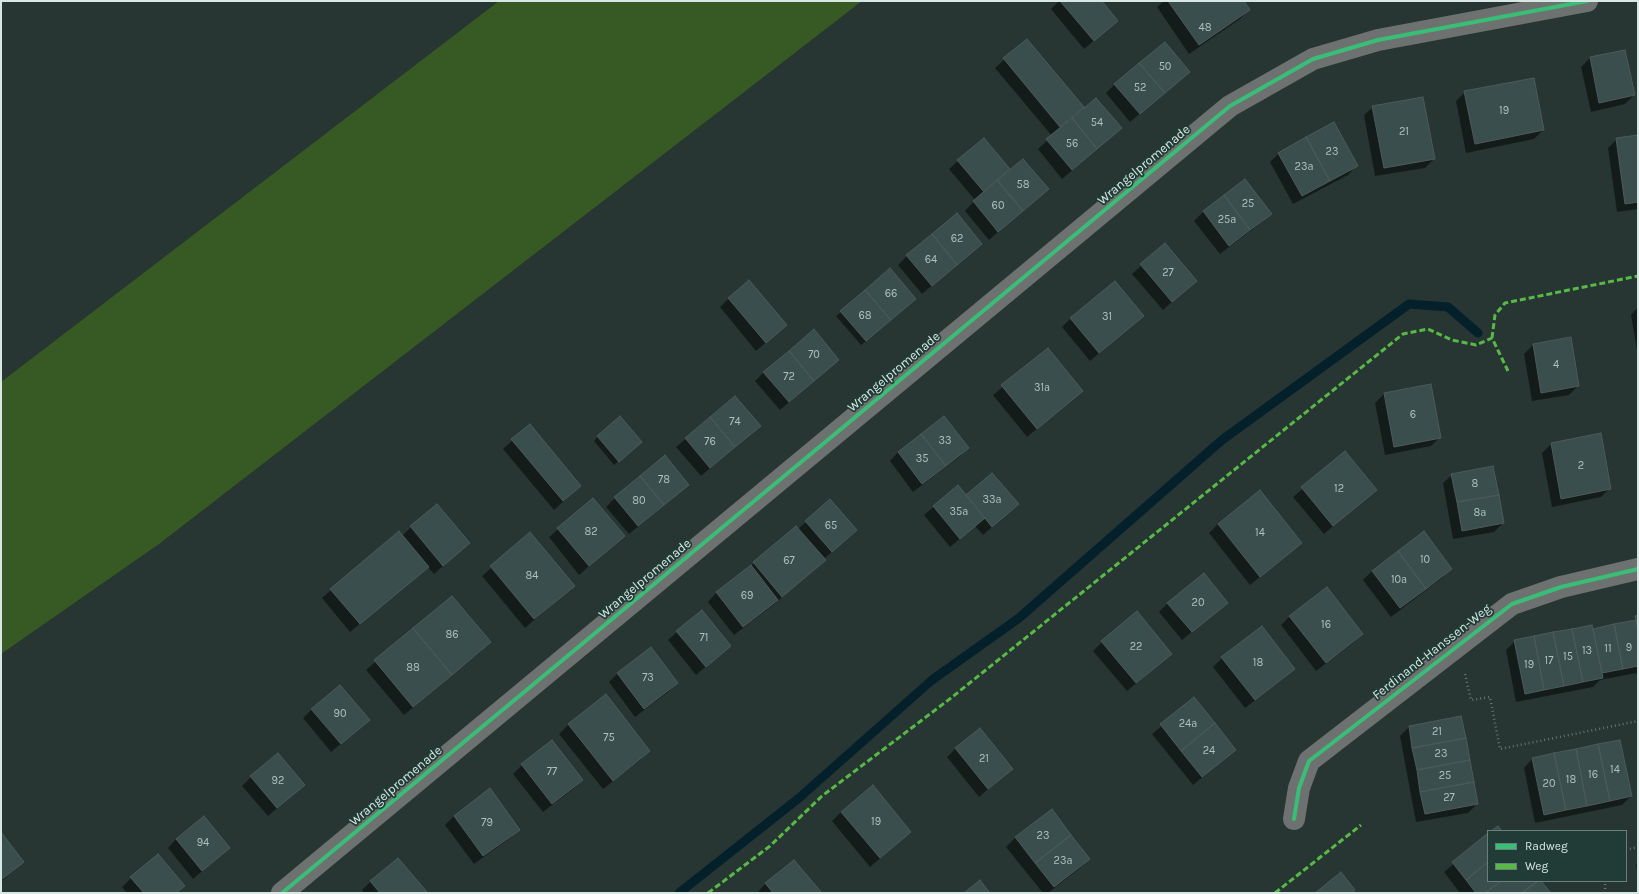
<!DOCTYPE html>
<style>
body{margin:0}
#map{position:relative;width:1639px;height:894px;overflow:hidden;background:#273632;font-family:Karla,sans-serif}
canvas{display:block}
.frame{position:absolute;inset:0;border:2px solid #d7e7e3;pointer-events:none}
.legend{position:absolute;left:1487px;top:830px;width:140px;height:52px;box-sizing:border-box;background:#213c36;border:1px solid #6a807b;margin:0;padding:5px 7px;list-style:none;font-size:12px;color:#d7e7e3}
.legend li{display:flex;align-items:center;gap:8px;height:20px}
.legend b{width:20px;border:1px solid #6a807b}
</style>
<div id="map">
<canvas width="1639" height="894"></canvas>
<div class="frame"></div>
<ul class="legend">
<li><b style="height:5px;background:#3abd76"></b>Radweg</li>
<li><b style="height:5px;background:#58b947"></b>Weg</li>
</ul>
</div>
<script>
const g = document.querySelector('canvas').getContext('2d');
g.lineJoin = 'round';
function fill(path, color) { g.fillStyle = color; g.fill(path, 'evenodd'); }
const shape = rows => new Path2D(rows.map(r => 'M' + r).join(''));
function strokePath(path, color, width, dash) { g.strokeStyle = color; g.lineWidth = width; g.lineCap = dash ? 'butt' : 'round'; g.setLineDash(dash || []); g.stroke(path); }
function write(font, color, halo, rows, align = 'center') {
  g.font = font + ' Karla,sans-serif'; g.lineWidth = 3.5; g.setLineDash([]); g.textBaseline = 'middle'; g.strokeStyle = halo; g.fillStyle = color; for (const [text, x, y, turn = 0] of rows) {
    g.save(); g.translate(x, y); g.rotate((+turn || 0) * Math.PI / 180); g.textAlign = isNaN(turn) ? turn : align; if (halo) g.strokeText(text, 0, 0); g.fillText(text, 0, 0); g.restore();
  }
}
const green = shape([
 [499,1,862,1,159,544,1,654,1,382]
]);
const shadow = shape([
 [1059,1,1100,1,1117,21,1084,49,1051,9],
 [1164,1,1243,1,1249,10,1240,19,1189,54,1157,7],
 [1026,40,1084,109,1121,128,1062,179,1038,149,1052,136,995,68],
 [1624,51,1634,95,1625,104,1591,112,1581,67,1590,58],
 [1189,72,1130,122,1106,93,1115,84],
 [1465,92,1543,130,1534,139,1466,153,1456,101],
 [1373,107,1434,159,1425,168,1375,176,1364,115],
 [1638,136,1638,209,1617,212,1608,148,1617,139],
 [983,139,1010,171,1047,189,989,240,965,211,975,200,949,169],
 [1279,153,1356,166,1348,175,1293,204,1270,162],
 [1245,180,1270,213,1262,222,1220,254,1194,221,1203,212],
 [981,244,922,294,898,265,907,256],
 [1164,245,1195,281,1163,310,1132,274],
 [729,298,786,325,756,351,720,307],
 [911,303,861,345,836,316,841,312],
 [1638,307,1638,356,1631,315],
 [1143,316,1090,361,1062,327,1071,318],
 [1570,338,1578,386,1569,395,1532,401,1524,354,1533,345],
 [1048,349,1082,391,1027,437,993,395],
 [838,360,780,410,755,381,764,372],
 [1384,394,1440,437,1431,446,1385,455,1375,403],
 [735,397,759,426,701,476,676,447],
 [529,425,580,486,554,510,503,449],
 [598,436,636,446,614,465,594,441],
 [1551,444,1610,488,1601,497,1552,507,1542,453],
 [968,448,959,457,913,492,890,461,898,452],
 [1345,453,1375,490,1324,534,1293,497],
 [1452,475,1503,523,1494,532,1453,539,1443,483],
 [688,485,629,534,606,507,615,498],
 [957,487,965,496,1018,504,983,535,975,526,950,547,924,515],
 [593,500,623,536,579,575,549,537],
 [830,501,856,530,824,559,815,569,773,605,734,635,708,602,716,593,798,529],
 [1218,524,1301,543,1250,585,1209,533],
 [411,527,469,543,434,574,428,567,350,632,322,598,331,590,402,536],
 [530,534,573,586,525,628,482,576],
 [1451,569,1442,578,1391,617,1363,580,1372,571],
 [452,597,481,651,404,715,366,670],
 [1168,603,1226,603,1182,640,1159,612],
 [1290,616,1362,634,1353,643,1316,671,1281,625],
 [1638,616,1638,678,1636,673,1600,680,1593,687,1516,702,1506,650,1515,641,1592,630,1631,622],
 [677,632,730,646,696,675,668,640],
 [1102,642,1170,654,1127,691,1093,651],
 [1222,658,1294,669,1285,677,1245,708,1213,667],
 [617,674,677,683,668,692,635,717,609,682],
 [605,696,649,751,640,760,603,789,559,734,568,725],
 [1194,699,1235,750,1193,785,1152,734],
 [312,709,359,729,331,752,303,718],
 [1461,717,1477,804,1468,813,1416,822,1400,736,1409,727],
 [956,748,1011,769,979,797,947,757],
 [1532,759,1631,796,1622,805,1535,823,1524,768],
 [522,765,582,780,573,789,543,812,513,774],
 [251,777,304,785,268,816,242,786],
 [1051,810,1089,859,1080,868,1048,893,1043,893,1006,847,1015,838],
 [841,812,910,832,870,867,832,821],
 [454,816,519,829,510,838,474,864,445,825],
 [1,834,23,862,1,882],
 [1488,835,1488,881,1540,881,1550,893,1460,893,1444,872],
 [176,839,229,848,193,879,168,848],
 [794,861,820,893,757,893,765,884],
 [1638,862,1638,876,1636,864],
 [131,878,184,885,176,893,127,893,122,887],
 [371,881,426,893,364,893,362,890]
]);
const stream = shape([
 [679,893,799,798,932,680,1019,618,1222,440,1409,304,1448,307,1478,333]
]);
const building = shape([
 [1060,1,1102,1,1118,21,1094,41,1060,1],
 [1168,1,1244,1,1250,10,1199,45,1168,1],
 [1027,39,1084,107,1060,127,1003,58,1027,39],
 [1165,42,1190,72,1165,93,1139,63,1165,42],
 [1625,50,1635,95,1599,103,1590,57,1625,50],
 [1139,63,1165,93,1140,114,1114,84,1139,63],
 [1534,78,1544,130,1475,144,1464,91,1534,78],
 [1423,97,1435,159,1384,168,1372,106,1423,97],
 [1096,98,1122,128,1097,149,1072,118,1096,98],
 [1072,118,1097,149,1072,170,1046,139,1072,118],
 [1334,122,1358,166,1330,181,1306,137,1334,122],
 [1638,135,1638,202,1625,204,1616,138,1638,135],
 [1306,137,1330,181,1302,196,1278,153,1306,137],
 [984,138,1010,169,984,192,957,160,984,138],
 [1023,159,1049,189,1023,211,997,180,1023,159],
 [1245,179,1272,214,1250,230,1224,195,1245,179],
 [997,180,1023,211,998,232,973,201,997,180],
 [1224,195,1250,230,1229,246,1203,211,1224,195],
 [957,213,982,244,957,265,932,234,957,213],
 [932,234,957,265,932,286,906,255,932,234],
 [1165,243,1197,281,1172,302,1140,264,1165,243],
 [890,268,916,299,891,320,865,290,890,268],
 [749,280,787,325,766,343,728,298,749,280],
 [1115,281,1144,316,1099,353,1070,318,1115,281],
 [865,290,891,320,866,341,840,311,865,290],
 [814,329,839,360,814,381,789,351,814,329],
 [1571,337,1579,386,1541,393,1533,344,1571,337],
 [1048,348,1083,391,1037,429,1001,385,1048,348],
 [789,351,814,381,789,402,763,372,789,351],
 [1431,384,1441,438,1394,447,1384,393,1431,384],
 [735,396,761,426,735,447,710,417,735,396],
 [620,416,642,442,619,462,597,436,620,416],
 [944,416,969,448,946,466,921,434,944,416],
 [710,417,735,447,710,468,685,438,710,417],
 [530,424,581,486,563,501,511,439,530,424],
 [1601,433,1611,489,1561,499,1551,443,1601,433],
 [921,434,946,466,922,484,898,452,921,434],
 [1345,451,1377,490,1333,526,1301,487,1345,451],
 [665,455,689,485,664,505,640,476,665,455],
 [1493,466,1499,495,1457,502,1451,474,1493,466],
 [992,473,1019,504,992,527,966,495,992,473],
 [640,476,664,505,638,526,614,497,640,476],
 [958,485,985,518,960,539,933,506,958,485],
 [1260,490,1302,543,1260,577,1218,524,1260,490],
 [1499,495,1504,523,1462,531,1457,502,1499,495],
 [593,498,625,536,589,566,557,528,593,498],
 [830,499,857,530,832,552,805,521,830,499],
 [437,504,470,543,443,566,410,526,437,504],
 [796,526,826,560,782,597,753,562,796,526],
 [399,531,429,567,360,624,330,589,399,531],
 [1424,531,1452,569,1426,589,1398,551,1424,531],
 [530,532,575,586,534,619,490,566,530,532],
 [1398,551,1426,589,1400,608,1372,571,1398,551],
 [751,565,778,600,743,627,716,592,751,565],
 [1204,573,1228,603,1192,632,1167,603,1204,573],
 [1327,587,1363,634,1326,663,1289,616,1327,587],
 [452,596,491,642,452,675,413,628,452,596],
 [702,610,731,646,706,667,676,631,702,610],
 [1137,611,1172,654,1136,683,1101,641,1137,611],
 [1638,615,1638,630,1635,616,1638,615],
 [1636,620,1638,630,1638,666,1623,669,1614,624,1636,620],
 [1614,624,1623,669,1602,673,1593,629,1614,624],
 [1592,625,1603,678,1583,682,1572,629,1592,625],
 [1262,626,1295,669,1255,700,1221,657,1262,626],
 [413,628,452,675,413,707,374,660,413,628],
 [1572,629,1583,682,1564,686,1553,632,1572,629],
 [1553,632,1564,686,1544,690,1534,636,1553,632],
 [1534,636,1544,690,1525,694,1514,640,1534,636],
 [651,647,678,683,644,709,617,673,651,647],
 [340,685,370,720,341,744,311,709,340,685],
 [606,694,650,751,613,781,568,724,606,694],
 [1194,697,1215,723,1181,751,1160,724,1194,697],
 [1461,716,1466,738,1412,748,1409,726,1461,716],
 [1215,723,1236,750,1202,777,1181,751,1215,723],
 [980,728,1013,769,988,789,955,748,980,728],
 [1466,738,1470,760,1417,770,1412,748,1466,738],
 [552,740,583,780,552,804,521,764,552,740],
 [1620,740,1632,796,1610,801,1598,744,1620,740],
 [1598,744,1610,801,1587,806,1576,749,1598,744],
 [1576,749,1587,806,1566,810,1554,753,1576,749],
 [278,753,305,785,277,808,250,776,278,753],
 [1554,753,1566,810,1544,815,1532,758,1554,753],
 [1470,760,1474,782,1420,792,1417,770,1470,760],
 [1474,782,1478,804,1425,814,1420,792,1474,782],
 [873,785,911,832,880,858,841,812,873,785],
 [490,788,520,830,483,856,454,816,490,788],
 [1052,809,1071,835,1035,863,1015,837,1052,809],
 [204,816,230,848,202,871,176,839,204,816],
 [1498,826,1502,831,1491,831,1498,826],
 [1,832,24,862,1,880,1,832],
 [1488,833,1488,862,1466,880,1452,862,1488,833],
 [1071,835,1090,859,1054,887,1035,863,1071,835],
 [158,854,185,886,176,893,144,893,130,877,158,854],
 [398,858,428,893,380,893,370,881,398,858],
 [794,860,822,893,773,893,765,883,794,860],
 [1488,862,1488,881,1501,881,1485,893,1476,893,1466,880,1488,862],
 [1341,872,1355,890,1351,893,1315,893,1341,872],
 [980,880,990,893,964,893,980,880],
 [1501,881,1538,881,1522,893,1485,893,1501,881],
 [1538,881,1541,881,1551,893,1522,893,1538,881]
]);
const path = shape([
 [1465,674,1471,700,1490,697,1500,749,1638,721],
 [1626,850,1638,847],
 [1605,893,1605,881]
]);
const minor = shape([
 [1294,819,1299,788,1309,761,1512,604,1561,587,1638,569],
 [282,893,1230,106,1313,59,1378,40,1587,1]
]);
const quiet = shape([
 [1492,338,1495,315,1505,303,1638,276],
 [708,893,770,846,822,796,951,698,1403,334,1428,329,1452,340,1476,345,1492,338,1508,371],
 [1275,893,1361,825]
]);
const cycleway = shape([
 [1294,819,1299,788,1309,761,1512,604,1561,587,1638,569],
 [282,893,1230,106,1313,59,1378,40,1587,1]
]);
const numberNames = [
 ["48",1205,28],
 ["50",1165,67],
 ["52",1140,88],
 ["19",1504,111],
 ["54",1097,123],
 ["21",1404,132],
 ["56",1072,144],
 ["23",1332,152],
 ["23a",1304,167],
 ["58",1023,185],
 ["25",1248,204],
 ["60",998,206],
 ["25a",1227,220],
 ["62",957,239],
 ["64",931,260],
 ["27",1168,273],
 ["66",891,294],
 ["68",865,316],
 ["31",1107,317],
 ["70",814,355],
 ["4",1556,365],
 ["72",789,377],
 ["31a",1042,388],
 ["6",1413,415],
 ["74",735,422],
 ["33",945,441],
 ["76",710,442],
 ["35",922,459],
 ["2",1581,466],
 ["78",664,480],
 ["8",1475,484],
 ["12",1339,489],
 ["33a",992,500],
 ["80",639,501],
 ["35a",959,512],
 ["8a",1480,513],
 ["65",831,526],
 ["82",591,532],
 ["14",1260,533],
 ["10",1425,560],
 ["67",789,561],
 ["84",532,576],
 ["10a",1399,580],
 ["69",747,596],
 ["20",1198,603],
 ["16",1326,625],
 ["86",452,635],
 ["71",704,638],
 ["22",1136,647],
 ["9",1629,648],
 ["11",1608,649],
 ["13",1587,651],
 ["15",1568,657],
 ["17",1549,661],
 ["18",1258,663],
 ["19",1529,665],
 ["88",413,668],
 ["73",648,678],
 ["90",340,714],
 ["24a",1188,724],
 ["21",1437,732],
 ["75",609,738],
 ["24",1209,751],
 ["23",1441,754],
 ["21",984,759],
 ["14",1615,770],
 ["77",552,772],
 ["16",1593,775],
 ["25",1445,776],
 ["18",1571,780],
 ["92",278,781],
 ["20",1549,784],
 ["27",1449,798],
 ["19",876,822],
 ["79",487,823],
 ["23",1043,836],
 ["94",203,843],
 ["23a",1063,861]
];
const streetNames = [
 ["Wrangelpromenade",1144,165,-40],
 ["Wrangelpromenade",894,372,-40],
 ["Wrangelpromenade",645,579,-40],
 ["Ferdinand-Hanssen-Weg",1432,652,-38],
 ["Wrangelpromenade",396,786,-40]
];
fill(green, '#375923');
fill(shadow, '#0007');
strokePath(stream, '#04212b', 9);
fill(building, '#394e4d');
strokePath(building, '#4e5a59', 1);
strokePath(path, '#6c7270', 2.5, [1, 3]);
strokePath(minor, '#6d7270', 22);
strokePath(quiet, '#58b947', 3, [6, 3]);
strokePath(cycleway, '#3abd76', 4);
write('11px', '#b0c1be', null, numberNames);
write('13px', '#d7e7e3', '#213c36', streetNames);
</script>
